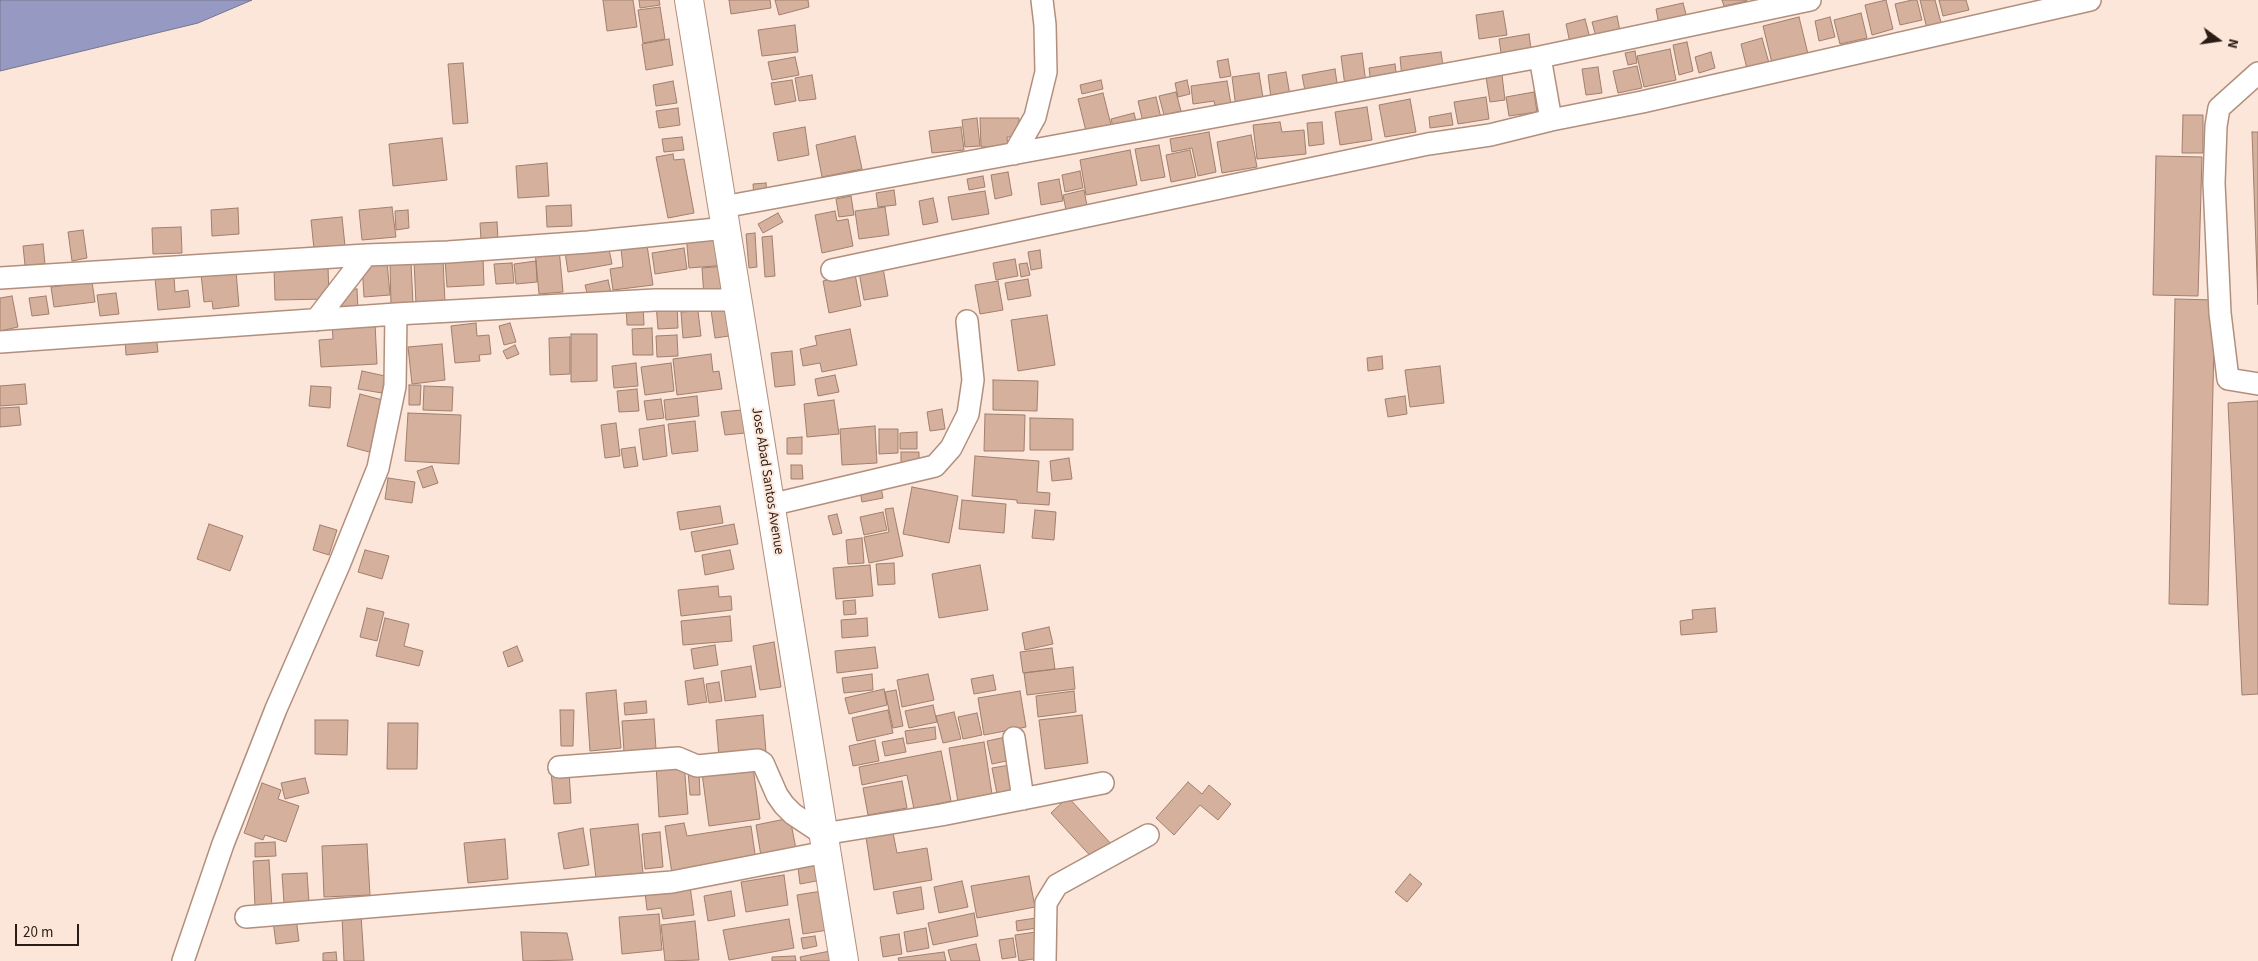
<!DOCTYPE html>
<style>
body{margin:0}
#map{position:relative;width:2258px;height:961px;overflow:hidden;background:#fce5d9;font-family:"Source Sans 3",sans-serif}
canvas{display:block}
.north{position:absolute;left:2193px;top:15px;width:50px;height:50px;-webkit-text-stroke:4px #fce5d9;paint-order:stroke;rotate:104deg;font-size:14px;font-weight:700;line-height:20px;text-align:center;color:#2b1d16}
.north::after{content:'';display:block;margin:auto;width:18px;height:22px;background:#2b1d16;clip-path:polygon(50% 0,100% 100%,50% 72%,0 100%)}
.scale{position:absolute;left:15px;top:924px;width:64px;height:22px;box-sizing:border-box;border:2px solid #2b1d16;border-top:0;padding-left:6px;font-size:15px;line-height:18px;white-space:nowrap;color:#2b1d16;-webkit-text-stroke:4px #fce5d9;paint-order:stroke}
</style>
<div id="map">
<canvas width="2258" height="961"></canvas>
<div class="north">N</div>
<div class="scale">20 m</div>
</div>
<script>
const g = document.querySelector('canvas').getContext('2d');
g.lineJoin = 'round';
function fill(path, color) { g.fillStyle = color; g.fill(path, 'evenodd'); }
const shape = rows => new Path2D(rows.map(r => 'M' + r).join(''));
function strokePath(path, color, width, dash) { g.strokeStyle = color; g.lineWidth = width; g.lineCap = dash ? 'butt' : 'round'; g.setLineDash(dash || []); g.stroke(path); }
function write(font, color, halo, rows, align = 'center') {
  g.font = font + ' "Source Sans 3",sans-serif'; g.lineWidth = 4; g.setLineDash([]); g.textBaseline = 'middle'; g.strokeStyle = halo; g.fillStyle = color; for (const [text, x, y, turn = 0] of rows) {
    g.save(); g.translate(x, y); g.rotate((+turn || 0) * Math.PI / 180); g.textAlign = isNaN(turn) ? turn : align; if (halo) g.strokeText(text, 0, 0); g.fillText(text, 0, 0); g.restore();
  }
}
const water = shape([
 [0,0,252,0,198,23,0,71,0,0]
]);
const building = shape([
 [603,0,633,0,637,27,607,31,603,0],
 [639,0,659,0,660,5,640,8,639,0],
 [729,0,770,0,771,8,731,14,729,0],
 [775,0,808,0,809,7,779,15,775,0],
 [1722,0,1747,0,1747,1,1724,6,1722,0],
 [1886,0,1893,29,1872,35,1865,5,1886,0],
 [1912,0,1917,0,1922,20,1900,25,1895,4,1912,0],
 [1920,0,1935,0,1943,30,1928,33,1920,0],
 [1939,0,1966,0,1969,10,1943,16,1939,0],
 [1683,3,1687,18,1659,25,1656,9,1683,3],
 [660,7,665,39,643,43,638,10,660,7],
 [1503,11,1507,35,1479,39,1476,15,1503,11],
 [1861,13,1867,38,1840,44,1834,20,1861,13],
 [1617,16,1620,31,1596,37,1592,22,1617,16],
 [1799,17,1808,54,1772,63,1763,26,1799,17],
 [1830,17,1835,37,1819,41,1815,21,1830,17],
 [1585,19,1590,38,1570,43,1566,24,1585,19],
 [795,25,798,52,762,56,758,30,795,25],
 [1529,34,1532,56,1502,60,1499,39,1529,34],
 [1762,38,1769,63,1747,69,1741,44,1762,38],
 [669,39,673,65,646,70,642,44,669,39],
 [1687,42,1693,71,1679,75,1673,45,1687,42],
 [1670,49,1676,80,1644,87,1637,56,1670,49],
 [1635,51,1637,63,1628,65,1625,53,1635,51],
 [1441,52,1444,73,1402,78,1400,57,1441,52],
 [1711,52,1715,68,1699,73,1695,57,1711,52],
 [1362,53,1366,83,1345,86,1341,56,1362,53],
 [795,57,799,75,772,80,768,62,795,57],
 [1228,59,1231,76,1220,78,1217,61,1228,59],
 [463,63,468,123,453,124,448,64,463,63],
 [1395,64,1397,80,1371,84,1369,68,1395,64],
 [1637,66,1642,88,1618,93,1613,71,1637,66],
 [1598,67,1602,93,1586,95,1582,69,1598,67],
 [1335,69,1338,90,1306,96,1302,75,1335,69],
 [1286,72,1290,95,1271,98,1268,75,1286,72],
 [1259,73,1264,104,1236,108,1232,77,1259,73],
 [812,75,816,99,799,101,795,78,812,75],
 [1502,75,1505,100,1490,102,1486,77,1502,75],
 [792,80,796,101,775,105,771,83,792,80],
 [1101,80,1103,89,1082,94,1080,85,1101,80],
 [1187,80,1190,94,1178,97,1175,83,1187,80],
 [673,81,677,103,656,106,653,85,673,81],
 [1227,81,1232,110,1216,112,1214,101,1193,104,1191,86,1227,81],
 [1176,92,1181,111,1164,115,1159,96,1176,92],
 [1534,92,1537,112,1509,116,1506,97,1534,92],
 [1103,93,1111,125,1086,131,1078,99,1103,93],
 [1156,97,1161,118,1143,122,1138,101,1156,97],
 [1486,97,1489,119,1458,124,1454,102,1486,97],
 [1410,99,1416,132,1385,137,1379,105,1410,99],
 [1367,107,1372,140,1340,145,1335,112,1367,107],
 [678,108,680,125,659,128,656,111,678,108],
 [1134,113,1137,125,1114,131,1111,119,1134,113],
 [1451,113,1453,125,1430,128,1429,117,1451,113],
 [2183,115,2203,115,2203,153,2182,153,2183,115],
 [977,118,980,146,965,147,962,120,977,118],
 [980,118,1019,118,1019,137,1007,137,1008,147,981,147,980,118],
 [1280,122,1282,132,1304,130,1306,154,1257,159,1253,125,1280,122],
 [1322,122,1324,144,1309,146,1307,123,1322,122],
 [805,127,809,155,778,161,773,133,805,127],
 [961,127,964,150,932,153,929,131,961,127],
 [1209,132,1216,172,1198,176,1192,148,1172,152,1170,139,1209,132],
 [2252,132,2258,132,2258,305,2252,132],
 [1251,135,1257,167,1222,173,1217,142,1251,135],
 [855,136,862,169,822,177,816,145,855,136],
 [682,137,684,150,664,152,662,139,682,137],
 [442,138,447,180,393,186,389,144,442,138],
 [1159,145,1165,177,1141,181,1135,149,1159,145],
 [1130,150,1137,185,1086,195,1080,160,1130,150],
 [1190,150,1196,177,1171,182,1166,155,1190,150],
 [673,154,674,160,684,159,694,213,668,218,656,157,673,154],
 [2156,156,2202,157,2198,296,2153,295,2156,156],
 [547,163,549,196,518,198,516,166,547,163],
 [1080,171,1083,188,1065,192,1062,175,1080,171],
 [1008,172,1012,195,995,199,991,175,1008,172],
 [983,176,985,187,969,190,967,179,983,176],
 [1059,179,1063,201,1041,205,1038,183,1059,179],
 [766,183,767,195,754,196,753,184,766,183],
 [894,190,896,205,878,207,876,193,894,190],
 [1084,190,1088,211,1067,215,1063,195,1084,190],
 [985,191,989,214,952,220,948,197,985,191],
 [851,196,854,215,839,217,836,199,851,196],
 [933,198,938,222,923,225,919,201,933,198],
 [571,205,572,226,547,227,546,206,571,205],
 [392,207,396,237,362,240,359,210,392,207],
 [885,207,889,235,859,239,855,211,885,207],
 [238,208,239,234,212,236,211,210,238,208],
 [408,210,409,228,396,230,395,211,408,210],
 [835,211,837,221,848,219,853,246,822,253,815,215,835,211],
 [778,213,783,222,763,233,758,224,778,213],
 [342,217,345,246,314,249,311,220,342,217],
 [497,222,498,239,481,240,480,223,497,222],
 [181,227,182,253,153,254,152,228,181,227],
 [83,230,87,258,72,261,68,232,83,230],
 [724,231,727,265,689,268,686,234,724,231],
 [755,233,757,267,749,268,746,234,755,233],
 [772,236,775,276,765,277,762,237,772,236],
 [43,244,45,264,25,265,23,246,43,244],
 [608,244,612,264,568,272,565,252,608,244],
 [647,245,653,285,613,290,610,269,623,267,621,249,647,245],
 [559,248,563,292,539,294,535,251,559,248],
 [684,248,687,269,655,274,652,253,684,248],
 [1040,250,1042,268,1031,270,1028,252,1040,250],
 [483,258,484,285,447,287,445,260,483,258],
 [1015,259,1018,276,996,280,993,263,1015,259],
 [443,260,445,303,416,304,414,261,443,260],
 [387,261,390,295,364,297,362,263,387,261],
 [536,261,537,282,516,284,514,264,536,261],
 [411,262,413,304,391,305,390,263,411,262],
 [512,263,514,283,496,284,494,264,512,263],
 [1027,263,1030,275,1021,277,1019,264,1027,263],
 [328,266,329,299,275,300,274,268,328,266],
 [725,266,727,295,704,297,702,268,725,266],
 [883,268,888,296,864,300,859,272,883,268],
 [236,271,239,306,213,309,212,301,204,302,201,274,236,271],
 [855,274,861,306,829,313,823,281,855,274],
 [174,276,175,292,188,290,190,307,158,310,155,278,174,276],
 [1028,279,1031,296,1008,300,1005,283,1028,279],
 [608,280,611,293,588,297,585,285,608,280],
 [998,281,1003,310,980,314,975,285,998,281],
 [92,282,95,302,54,307,51,287,92,282],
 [357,289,358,309,342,310,341,290,357,289],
 [116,293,119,314,100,316,97,295,116,293],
 [12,296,18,327,0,331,0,298,12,296],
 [46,296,49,314,32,316,29,298,46,296],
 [2175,299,2215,300,2208,605,2169,604,2175,299],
 [643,303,644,325,627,325,626,304,643,303],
 [677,303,678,328,658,329,656,304,677,303],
 [732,307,736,335,715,338,711,310,732,307],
 [698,311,701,336,683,338,681,312,698,311],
 [1047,315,1055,365,1018,371,1011,320,1047,315],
 [375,323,377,364,321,367,319,340,333,339,332,325,375,323],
 [476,323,477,336,489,335,491,354,479,355,480,361,455,363,451,326,476,323],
 [510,323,516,342,504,345,499,326,510,323],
 [652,328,653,355,633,355,632,329,652,328],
 [850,329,857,365,822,372,820,363,803,366,800,349,817,345,815,336,850,329],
 [571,334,597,334,597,381,571,382,571,334],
 [156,335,158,352,126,355,125,338,156,335],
 [677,335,678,356,657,357,656,336,677,335],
 [570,337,570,374,550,375,549,338,570,337],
 [442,344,445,380,412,384,408,347,442,344],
 [515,345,519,354,507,359,503,351,515,345],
 [792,351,795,385,775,387,771,353,792,351],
 [711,354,713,372,719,371,722,389,677,395,673,359,711,354],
 [1382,356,1383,369,1368,371,1367,358,1382,356],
 [636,363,638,386,614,388,612,366,636,363],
 [671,363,674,391,645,395,641,367,671,363],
 [1440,366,1444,403,1410,407,1405,370,1440,366],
 [362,371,385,376,382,393,358,389,362,371],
 [835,375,839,392,818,396,815,379,835,375],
 [993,380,1038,381,1037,411,993,410,993,380],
 [25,384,27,404,0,406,0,386,25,384],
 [409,385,421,385,420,405,409,405,409,385],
 [311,386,331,387,330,408,309,406,311,386],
 [424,386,453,387,452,411,423,410,424,386],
 [637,389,639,411,619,412,617,391,637,389],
 [360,394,386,401,373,453,347,446,360,394],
 [697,396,699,416,666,420,664,400,697,396],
 [1405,396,1407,414,1388,417,1385,399,1405,396],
 [661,399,664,418,647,420,644,401,661,399],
 [834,400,839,434,807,437,804,404,834,400],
 [2258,401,2258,694,2242,695,2228,403,2258,401],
 [19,407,21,425,0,427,0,408,19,407],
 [942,409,945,429,930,431,927,412,942,409],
 [742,410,745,433,725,435,721,412,742,410],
 [408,413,461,415,459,464,405,461,408,413],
 [985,414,1025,415,1024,451,984,451,985,414],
 [1030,418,1073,419,1073,450,1030,450,1030,418],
 [695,421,698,451,672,454,668,424,695,421],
 [616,423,620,456,605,458,601,425,616,423],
 [664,425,667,456,643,460,639,429,664,425],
 [875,426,877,463,842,465,840,429,875,426],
 [879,429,898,429,898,453,879,454,879,429],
 [917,432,917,449,900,449,900,433,917,432],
 [802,437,802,454,787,454,787,438,802,437],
 [635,447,638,466,624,468,621,449,635,447],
 [901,452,919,452,919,463,901,463,901,452],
 [975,456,1039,461,1037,492,1050,493,1049,505,1017,503,1017,500,972,496,975,456],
 [1069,458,1072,479,1052,481,1050,461,1069,458],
 [791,465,802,465,803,479,791,479,791,465],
 [432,466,438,483,423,488,417,471,432,466],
 [388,478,415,482,412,503,385,499,388,478],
 [881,487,883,498,862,502,860,491,881,487],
 [912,487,958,496,949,543,903,534,912,487],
 [962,500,1006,504,1004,533,959,529,962,500],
 [720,506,723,523,680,530,677,512,720,506],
 [893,508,903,556,869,563,864,537,889,532,885,509,893,508],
 [1035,510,1056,512,1054,540,1032,538,1035,510],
 [883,512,887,530,864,535,860,517,883,512],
 [837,514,842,533,833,535,828,516,837,514],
 [209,524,243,536,230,571,197,559,209,524],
 [734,524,738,544,695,552,691,532,734,524],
 [320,525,337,530,329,555,313,550,320,525],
 [862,538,864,563,848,564,846,540,862,538],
 [365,550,389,556,382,579,358,572,365,550],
 [730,550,734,569,705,575,702,555,730,550],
 [894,563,895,584,878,585,876,564,894,563],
 [870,565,873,596,836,599,833,568,870,565],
 [980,565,988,610,939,618,932,574,980,565],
 [718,586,719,597,731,596,732,610,681,616,678,590,718,586],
 [855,600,856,614,844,615,843,601,855,600],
 [367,608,384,612,377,641,360,637,367,608],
 [1715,608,1717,632,1681,635,1680,621,1693,619,1692,610,1715,608],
 [730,616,732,641,683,645,681,621,730,616],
 [385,618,409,624,404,646,423,651,419,666,376,656,385,618],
 [867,618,868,636,842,638,841,620,867,618],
 [1049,627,1053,644,1025,650,1022,633,1049,627],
 [774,642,781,687,760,690,753,646,774,642],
 [715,645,718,665,694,669,691,649,715,645],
 [517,646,523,661,508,667,503,652,517,646],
 [875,647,878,668,837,673,835,651,875,647],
 [1052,648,1055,669,1023,673,1020,652,1052,648],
 [751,666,756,697,725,701,721,671,751,666],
 [1073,667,1075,689,1027,695,1024,673,1073,667],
 [872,674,873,690,844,693,842,678,872,674],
 [928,674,934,700,902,707,897,680,928,674],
 [993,675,996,690,974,694,971,679,993,675],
 [703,678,707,702,688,705,685,681,703,678],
 [719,682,722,701,709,703,706,684,719,682],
 [884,689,887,705,849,714,845,698,884,689],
 [616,690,621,748,590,751,586,693,616,690],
 [896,690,903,726,893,728,885,692,896,690],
 [1020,691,1026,727,984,735,978,698,1020,691],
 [1074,691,1076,712,1038,717,1036,696,1074,691],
 [646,701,647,713,625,715,624,703,646,701],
 [933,705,937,722,909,728,905,711,933,705],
 [560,710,574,710,573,746,561,746,560,710],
 [888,710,893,733,857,741,852,718,888,710],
 [954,712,961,739,943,743,936,716,954,712],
 [977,713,982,735,963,739,958,717,977,713],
 [763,715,766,752,719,757,716,720,763,715],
 [1082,715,1088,763,1045,769,1039,720,1082,715],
 [654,719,656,749,624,752,622,721,654,719],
 [315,720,348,720,347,755,315,754,315,720],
 [388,723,418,723,417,769,387,769,388,723],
 [935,727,936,739,907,744,905,731,935,727],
 [1006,737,1011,760,992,764,987,741,1006,737],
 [903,738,906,752,885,756,882,742,903,738],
 [875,740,879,761,853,766,849,746,875,740],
 [984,742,992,794,958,802,949,748,984,742],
 [941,751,951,801,914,809,907,775,862,785,859,767,941,751],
 [684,762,688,814,659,817,656,764,684,762],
 [1010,765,1014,790,997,794,992,768,1010,765],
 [753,767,760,819,709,826,702,773,753,767],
 [569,771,571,803,554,804,551,772,569,771],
 [688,771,699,771,700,795,690,795,688,771],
 [305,778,309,793,285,799,281,783,305,778],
 [902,781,907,808,868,815,863,788,902,781],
 [1188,782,1202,794,1209,785,1231,804,1218,820,1200,805,1174,835,1156,818,1188,782],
 [262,783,281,790,278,799,299,806,286,842,265,835,263,840,244,833,262,783],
 [1068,797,1113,846,1096,862,1051,813,1068,797],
 [790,818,796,849,761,856,756,825,790,818],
 [684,823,687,836,751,826,756,861,672,874,665,826,684,823],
 [638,824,643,873,596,878,590,829,638,824],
 [583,828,589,865,564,869,558,833,583,828],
 [660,832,663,867,645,869,642,834,660,832],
 [893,833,897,853,927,848,932,880,874,890,866,837,893,833],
 [505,839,508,879,468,883,464,843,505,839],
 [275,842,276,856,255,857,255,843,275,842],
 [367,844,370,895,324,897,322,846,367,844],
 [269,860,272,907,255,907,253,861,269,860],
 [824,863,827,879,800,884,798,867,824,863],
 [307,873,309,902,284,903,282,874,307,873],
 [1410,874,1422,884,1407,902,1395,892,1410,874],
 [784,875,788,905,746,912,741,882,784,875],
 [1029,876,1035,907,977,918,971,886,1029,876],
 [962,881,968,907,939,913,934,887,962,881],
 [690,886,694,915,663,919,661,908,647,910,645,892,690,886],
 [921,887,924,909,897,914,893,892,921,887],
 [731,891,735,916,708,921,704,896,731,891],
 [822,891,828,930,803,934,797,895,822,891],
 [974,913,978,936,933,945,928,923,974,913],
 [659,914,662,950,622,954,619,917,659,914],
 [361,915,364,961,344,961,342,916,361,915],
 [296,918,299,941,276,944,273,921,296,918],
 [1036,918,1037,928,1017,931,1016,921,1036,918],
 [789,919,794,948,729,960,723,930,789,919],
 [695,921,699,960,665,961,661,925,695,921],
 [926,928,929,948,907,952,904,932,926,928],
 [521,932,567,933,573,960,523,961,521,932],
 [1036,932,1040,958,1019,961,1015,935,1036,932],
 [899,934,902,954,883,957,880,937,899,934],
 [815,936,817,946,803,949,801,938,815,936],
 [1013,938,1016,957,1002,959,999,940,1013,938],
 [976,944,980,961,951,961,948,950,976,944],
 [830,951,832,961,801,961,800,957,830,951],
 [336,952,337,961,323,961,323,953,336,952],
 [944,952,946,961,899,961,898,958,944,952],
 [795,956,796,961,772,961,772,957,795,956]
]);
const minor = shape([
 [1540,57,1551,120,1642,102,2090,0],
 [2258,73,2219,108,2216,126,2214,183,2220,313,2228,379,2258,384],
 [1014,154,1035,117,1046,72,1045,25,1042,0],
 [723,207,1540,57,1810,0],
 [832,270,1428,144,1490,135,1551,120],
 [0,278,366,255,448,252,588,242,726,228],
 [316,320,366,255],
 [0,342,396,314,655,300,739,300],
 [770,505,935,466,951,448,968,414,973,380,967,321],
 [1014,738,1023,799],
 [559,767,678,758,697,766,758,760,763,763,777,795,784,805,793,814,823,834,941,815,1103,783],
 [246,917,672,882,826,852],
 [183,961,223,844,276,709,339,565,378,468,395,386,396,314],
 [1045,961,1046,903,1057,885,1148,835]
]);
const highway = shape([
 [689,0,844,961]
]);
const streetNames = [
 ["Jose Abad Santos Avenue",767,481,81]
];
fill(water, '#969ac3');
strokePath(water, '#76748f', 1);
fill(building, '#d4b09d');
strokePath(building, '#a17f6d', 1);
strokePath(minor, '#b28f7d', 24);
strokePath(highway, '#b28f7d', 30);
strokePath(minor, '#fff', 21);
strokePath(highway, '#fff', 28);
write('14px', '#2b1d16', '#fce5d9', streetNames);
</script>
